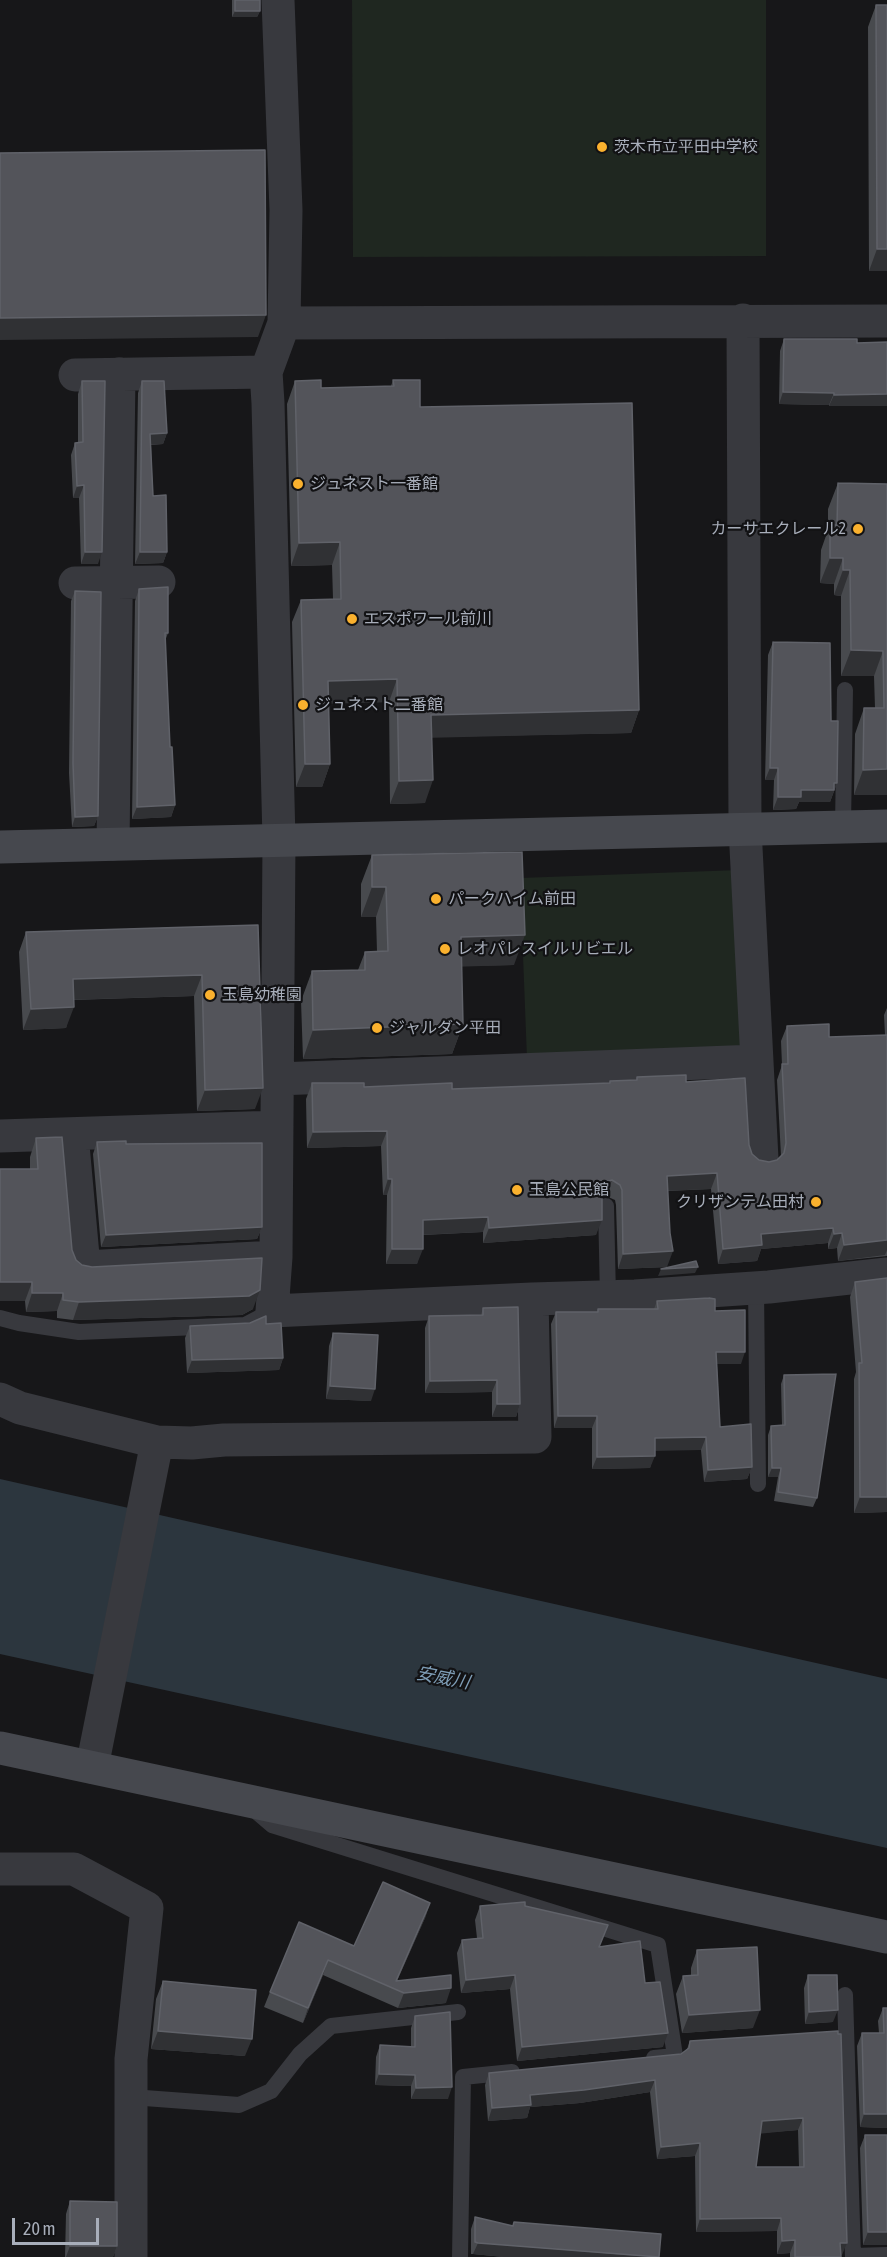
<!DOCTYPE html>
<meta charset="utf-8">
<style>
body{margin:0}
#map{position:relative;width:887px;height:2257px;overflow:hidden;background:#171719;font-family:"Asap Condensed",sans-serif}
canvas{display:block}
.scale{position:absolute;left:12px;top:2218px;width:87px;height:27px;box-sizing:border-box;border:3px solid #a8aeba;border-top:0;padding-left:8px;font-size:18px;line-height:21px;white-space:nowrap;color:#a8aeba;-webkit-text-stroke:4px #121214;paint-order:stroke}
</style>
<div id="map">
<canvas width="887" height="2257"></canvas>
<div class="scale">20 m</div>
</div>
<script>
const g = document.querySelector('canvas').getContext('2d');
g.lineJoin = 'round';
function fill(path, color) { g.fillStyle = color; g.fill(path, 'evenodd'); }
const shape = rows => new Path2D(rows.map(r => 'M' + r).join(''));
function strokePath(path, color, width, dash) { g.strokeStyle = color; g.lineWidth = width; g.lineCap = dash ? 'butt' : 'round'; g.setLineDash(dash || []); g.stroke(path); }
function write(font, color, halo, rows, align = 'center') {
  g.font = font + ' "Asap Condensed","Noto Sans JP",sans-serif'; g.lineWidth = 4.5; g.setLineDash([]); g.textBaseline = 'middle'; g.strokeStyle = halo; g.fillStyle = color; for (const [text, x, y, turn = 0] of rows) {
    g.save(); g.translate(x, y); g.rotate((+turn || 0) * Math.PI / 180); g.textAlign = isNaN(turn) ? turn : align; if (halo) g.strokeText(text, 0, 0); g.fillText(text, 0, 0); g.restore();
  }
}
const green = shape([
 [352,0,766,0,766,256,353,257],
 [739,870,745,1039,735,1052,527,1059,520,878]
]);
const water = shape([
 [0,1479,887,1679,887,1848,0,1654]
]);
const lane = shape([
 [843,827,845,690],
 [606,1206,608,1297],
 [756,1287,758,1484],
 [0,1318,19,1323,79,1332,245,1325,272,1311],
 [251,1807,272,1825,658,1945,675,2056,654,2058],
 [845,1995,853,2257],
 [131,2097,239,2105,271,2091,300,2054,331,2026,458,2012],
 [853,2256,887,2255],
 [460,2257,463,2077,512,2072]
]);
const street = shape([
 [278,0,286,210,284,323,887,321],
 [743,320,745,828,762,1159],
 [284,323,266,372,268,403,279,840,276,1257,272,1311,532,1299,635,1296,769,1287,887,1274],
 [75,375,266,372],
 [75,583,159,582],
 [113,844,119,374],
 [277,1079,757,1061],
 [72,1134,84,1267,276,1257],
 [0,1136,277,1127],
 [0,1399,20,1408,157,1442,192,1443,224,1440,535,1437,532,1299],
 [92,1767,157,1442],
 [0,1869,74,1869,147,1908,131,2059,131,2257]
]);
const secondary = shape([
 [0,847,887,826],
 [0,1748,887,1937]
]);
const wall = shape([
 [232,0,260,0,260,11,257,17,232,17],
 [876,5,887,271,869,271,868,27],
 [784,339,857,343,887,342,887,406,829,406,829,405,779,404,780,351],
 [393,380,420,407,639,710,631,733,432,737,425,803,390,804,389,702,328,703,330,764,322,787,296,787,292,622,301,600,333,599,332,565,291,566,287,404,295,381,321,388,391,386],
 [82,381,98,564,81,564,79,498,73,498,71,455,75,443,78,443,78,394],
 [142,381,167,433,163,444,151,445,153,496,167,552,163,563,135,564,138,393],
 [838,483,887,484,887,795,854,795,855,734,864,708,875,708,874,676,841,676,841,596,834,595,834,584,820,583,821,550,828,530,828,509],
 [139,589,168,633,165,641,170,747,175,805,171,817,132,819,135,601],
 [75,591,98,816,94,826,72,827,69,773,71,601],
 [773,642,831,721,837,783,830,802,799,802,796,809,773,810,774,780,765,780,768,655],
 [372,855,514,965,461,966,463,1024,452,1054,303,1059,301,1001,312,971,358,970,365,952,377,952,376,917,361,917,361,884],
 [258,925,255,1109,197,1111,194,996,73,1000,66,1028,23,1030,19,952,26,932],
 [887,1008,887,1256,838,1261,837,1248,828,1249,828,1243,761,1249,757,1261,718,1264,711,1189,668,1191,667,1267,618,1269,616,1205,615,1200,606,1196,602,1197,596,1235,483,1243,483,1232,423,1235,417,1264,386,1264,387,1195,383,1195,381,1146,307,1148,306,1099,312,1083,364,1087,452,1089,610,1083,610,1081,636,1080,637,1077,686,1082,749,1145,752,1154,759,1160,769,1162,777,1160,781,1156,777,1080,782,1065,781,1041,787,1026,829,1037,885,1035,884,1015],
 [36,1138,72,1250,76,1260,82,1265,253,1309,242,1315,73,1320,57,1318,57,1311,26,1312,25,1301,0,1301,0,1169,30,1169,30,1157],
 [97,1142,126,1144,262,1227,257,1239,101,1247,93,1154],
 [887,1278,887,1512,854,1513,854,1379,856,1372,850,1297,855,1282],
 [657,1301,715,1311,741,1364,717,1364,720,1427,752,1467,747,1479,704,1482,701,1450,655,1450,650,1468,592,1469,592,1428,554,1428,551,1324,556,1312,597,1312,598,1309,654,1309],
 [483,1308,520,1404,516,1417,492,1417,492,1392,425,1393,425,1328,429,1316,481,1315],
 [266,1324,283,1358,279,1370,187,1373,185,1338,190,1326],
 [333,1333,371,1401,326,1399,329,1346],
 [784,1375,817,1498,813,1507,774,1501,778,1477,768,1477,768,1435,771,1426,782,1425,781,1384],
 [430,1903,425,1918,397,1981,446,2003,398,2008,323,1975,303,2023,264,2007,270,1992,354,1946],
 [480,1906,525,1906,600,1946,645,1983,663,2047,517,2061,510,1989,461,1993,457,1953,462,1940,477,1938,475,1920],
 [697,1950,753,2028,682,2033,676,1994,683,1976,691,1976,691,1968],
 [808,1975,833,2022,805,2024,804,1988],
 [163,1981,245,2056,151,2049,156,1999],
 [883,2008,887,2008,887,2128,860,2127,857,2046,862,2033,879,2033,878,2021],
 [415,2016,448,2099,411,2099,411,2086,375,2085,376,2057,380,2045,411,2047,411,2028],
 [838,2031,842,2255,841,2255,841,2257,790,2257,790,2253,777,2254,777,2231,696,2232,695,2156,657,2159,650,2092,580,2103,530,2107,527,2118,488,2121,485,2085,489,2073,681,2054,687,2049,690,2041],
 [798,2130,799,2167,756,2167,760,2133],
 [865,2135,887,2245,863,2245,860,2148],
 [70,2201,117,2246,113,2257,65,2257,66,2214],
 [475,2217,513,2226,659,2257,504,2257,473,2254,471,2254,471,2229]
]);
const shadedWall = shape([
 [235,11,260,11,257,17,232,17],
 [877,249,887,249,887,271,869,271],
 [266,315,258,337,0,340,0,318],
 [783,392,834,393,829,405,779,404],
 [887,394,887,406,829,406,834,395],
 [167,433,163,444,146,445,150,434],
 [84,485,79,498,73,498,77,486],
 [340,542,332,565,291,566,299,543],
 [85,552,102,552,98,564,81,564],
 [140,552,167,552,163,563,135,564],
 [830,558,843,558,834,584,820,583],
 [843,570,850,570,841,596,834,595],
 [851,650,883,651,874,676,841,676],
 [397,679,389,702,320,704,328,681],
 [639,710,631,733,423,738,431,715],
 [305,764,330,764,322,787,296,787],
 [770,768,778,768,774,780,765,780],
 [887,769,887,795,854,795,863,770],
 [433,780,425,803,390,804,399,781],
 [834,783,837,783,830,802,799,802,796,809,773,810,778,797,801,790],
 [175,805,171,817,132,819,137,807],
 [98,816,94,826,72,827,75,817],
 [372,887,386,887,376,917,361,917],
 [525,935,514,965,450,967,461,937],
 [202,975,194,996,65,1000,73,979],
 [74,1007,66,1028,23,1030,31,1009],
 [463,1024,452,1054,303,1059,313,1030],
 [263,1088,255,1109,197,1111,205,1090],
 [387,1131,381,1146,307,1148,313,1132],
 [717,1173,711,1189,662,1191,667,1176],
 [388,1179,392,1179,387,1195,383,1195],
 [612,1180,606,1196,600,1197,602,1186,606,1182],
 [488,1217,483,1232,417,1235,423,1220],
 [602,1220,596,1235,483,1243,489,1228],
 [262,1227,257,1239,101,1247,106,1235],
 [833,1228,828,1243,761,1249,757,1261,718,1264,723,1249,761,1234],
 [842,1233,837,1248,828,1249,834,1234],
 [887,1240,887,1250,885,1255,838,1261,844,1245],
 [392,1249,423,1249,417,1264,386,1264],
 [673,1251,667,1267,618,1269,623,1254],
 [698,1267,695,1273,658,1276,661,1269],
 [0,1282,32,1282,25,1301,0,1301],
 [260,1290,253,1309,242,1315,73,1320,79,1302],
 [32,1293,63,1293,57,1311,26,1312],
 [716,1352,745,1352,741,1364,712,1364],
 [283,1358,279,1370,187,1373,192,1360],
 [497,1380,492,1392,425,1393,430,1381],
 [330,1386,375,1389,371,1401,326,1399],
 [497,1404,520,1404,516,1417,492,1417],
 [558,1416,597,1416,592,1428,554,1428],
 [706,1437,701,1450,650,1451,655,1438],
 [655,1456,650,1468,592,1469,597,1457],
 [752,1467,747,1479,704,1482,708,1470],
 [772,1468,781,1468,778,1477,768,1477],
 [860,1497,887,1497,887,1512,854,1513],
 [430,1903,425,1918,393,1988],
 [328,1960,323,1975,303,2023,308,2008],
 [515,1975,510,1989,461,1993,466,1980],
 [451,1988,446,2003,398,2008,404,1993],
 [760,2010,753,2028,682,2033,689,2015],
 [838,2010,833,2022,805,2024,809,2012],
 [158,2031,252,2039,245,2056,151,2049],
 [668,2033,663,2047,517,2061,522,2047],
 [379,2074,415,2075,411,2086,375,2085],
 [655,2080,650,2092,580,2103,530,2107,527,2118,488,2121,492,2108,530,2095],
 [452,2087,448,2099,411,2099,416,2088],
 [864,2114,887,2114,887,2128,860,2127],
 [803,2118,798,2130,757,2134,762,2121],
 [700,2143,695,2156,657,2159,661,2147],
 [781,2218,777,2231,696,2232,700,2219],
 [868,2232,887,2232,887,2245,863,2245],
 [795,2240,790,2253,777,2254,782,2241],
 [478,2243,650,2257,504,2257,473,2254],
 [840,2243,847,2243,842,2255,836,2256],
 [70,2246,117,2246,113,2257,66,2257]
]);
const building = shape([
 [235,0,260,0,260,11,235,11,235,0],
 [876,5,887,5,887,249,877,249,876,5],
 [265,150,266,315,0,318,0,153,265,150],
 [784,339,857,339,857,343,887,342,887,394,834,395,834,393,783,392,784,339],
 [321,380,321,388,394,386,393,380,420,380,420,407,632,403,639,710,431,715,433,780,399,781,397,679,328,681,330,764,305,764,301,600,341,599,340,542,299,543,295,381,321,380],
 [82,381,105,381,102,552,85,552,84,485,77,486,75,443,83,442,82,381],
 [142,381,164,381,167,433,150,434,153,496,166,495,167,552,140,552,142,381],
 [838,483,887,484,887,769,863,770,864,708,884,708,883,651,851,650,850,570,843,570,843,558,830,558,830,525,837,525,838,483],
 [168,587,168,633,165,633,170,747,172,747,175,805,137,807,139,589,168,587],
 [75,591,101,592,98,816,75,817,73,763,75,591],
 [773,642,830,643,831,721,838,721,837,783,834,783,834,790,801,790,801,797,778,797,778,768,770,768,773,642],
 [522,852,525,935,461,937,463,1024,313,1030,312,971,365,970,365,952,388,951,386,887,372,887,372,855,522,852],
 [258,925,263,1088,205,1090,202,975,73,979,74,1007,31,1009,26,932,258,925],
 [829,1024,829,1037,887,1035,887,1240,844,1245,842,1233,834,1234,833,1228,761,1234,762,1245,723,1249,717,1173,667,1176,670,1233,673,1251,623,1254,622,1190,620,1185,612,1180,606,1182,602,1186,602,1220,489,1228,488,1217,423,1220,423,1249,392,1249,392,1179,388,1179,387,1131,313,1132,312,1083,364,1083,364,1087,452,1083,452,1089,610,1083,610,1081,637,1080,637,1077,686,1075,686,1082,745,1078,749,1145,752,1154,759,1160,769,1162,777,1160,784,1153,786,1143,782,1064,788,1064,787,1026,829,1024],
 [62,1137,72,1250,76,1260,82,1265,92,1267,262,1258,260,1290,249,1296,79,1302,63,1300,63,1293,32,1293,32,1282,0,1282,0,1169,38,1169,36,1138,62,1137],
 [126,1141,126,1144,262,1143,262,1227,106,1235,97,1142,126,1141],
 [696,1261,698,1267,661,1269,696,1261],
 [887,1278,887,1497,860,1497,859,1363,862,1363,855,1282,887,1278],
 [709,1298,715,1299,715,1311,745,1310,745,1352,716,1352,720,1427,751,1424,752,1467,708,1470,706,1437,655,1438,655,1456,597,1457,597,1416,558,1416,556,1312,598,1312,598,1309,658,1309,657,1301,709,1298],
 [518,1307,520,1404,497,1404,497,1380,430,1381,429,1316,483,1315,483,1308,518,1307],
 [266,1316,266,1324,281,1323,283,1358,192,1360,190,1326,250,1323,266,1316],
 [333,1333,378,1335,375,1389,330,1386,333,1333],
 [836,1374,817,1498,778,1492,781,1468,772,1468,771,1426,785,1425,784,1375,836,1374],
 [383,1882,430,1903,396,1981,451,1975,451,1988,404,1993,328,1960,308,2008,270,1992,299,1922,354,1946,383,1882],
 [525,1902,525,1906,608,1925,599,1947,640,1941,645,1983,660,1982,668,2033,522,2047,515,1975,466,1980,462,1940,483,1938,480,1906,525,1902],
 [757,1947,760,2010,689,2015,683,1976,698,1975,697,1950,757,1947],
 [808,1975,837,1975,838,2010,809,2012,808,1975],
 [163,1981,256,1990,252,2039,158,2031,163,1981],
 [883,2008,887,2008,887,2114,864,2114,862,2033,884,2033,883,2008],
 [450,2012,452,2087,416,2088,415,2075,379,2074,380,2045,415,2047,415,2016,450,2012],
 [838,2031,838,2034,841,2034,847,2243,840,2243,841,2257,795,2257,795,2240,782,2241,781,2218,700,2219,700,2143,661,2147,655,2080,584,2090,530,2095,531,2105,492,2108,489,2073,681,2054,689,2048,690,2041,838,2031],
 [803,2118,804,2167,756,2167,762,2121,803,2118],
 [865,2135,887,2135,887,2232,868,2232,865,2135],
 [70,2201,117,2202,117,2246,70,2246,70,2201],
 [475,2217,513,2226,514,2222,661,2234,659,2257,478,2243,475,2242,475,2217]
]);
const markers = [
 [602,147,6,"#fab12e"],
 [298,484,6,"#fab12e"],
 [858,529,6,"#fab12e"],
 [352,619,6,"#fab12e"],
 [303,705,6,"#fab12e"],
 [436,899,6,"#fab12e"],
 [445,949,6,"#fab12e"],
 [210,995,6,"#fab12e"],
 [377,1028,6,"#fab12e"],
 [517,1190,6,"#fab12e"],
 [816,1202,6,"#fab12e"]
];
const poiNames = [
 ["茨木市立平田中学校",614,147],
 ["ジュネスト一番館",310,484],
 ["カーサエクレール2",846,529,"right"],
 ["エスポワール前川",364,619],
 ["ジュネスト二番館",315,705],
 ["パークハイム前田",448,899],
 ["レオパレスイルリビエル",457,949],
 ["玉島幼稚園",222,995],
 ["ジャルダン平田",389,1028],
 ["玉島公民館",529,1190],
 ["クリザンテム田村",804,1202,"right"]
];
const waterNames = [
 ["安威川",443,1678,11]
];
fill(green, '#1f2720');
fill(water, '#2c363e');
strokePath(lane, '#38393e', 16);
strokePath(street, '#38393e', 33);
strokePath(secondary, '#46484e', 33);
fill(wall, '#484a4e');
fill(shadedWall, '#303134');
fill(building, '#53545a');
strokePath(building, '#606269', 1.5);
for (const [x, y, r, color] of markers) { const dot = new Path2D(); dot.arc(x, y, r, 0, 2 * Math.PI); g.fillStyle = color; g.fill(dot); strokePath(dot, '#121214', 2); }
write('16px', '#a8aeba', '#121214', poiNames, 'left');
write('italic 18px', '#7e9db6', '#121214', waterNames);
</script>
